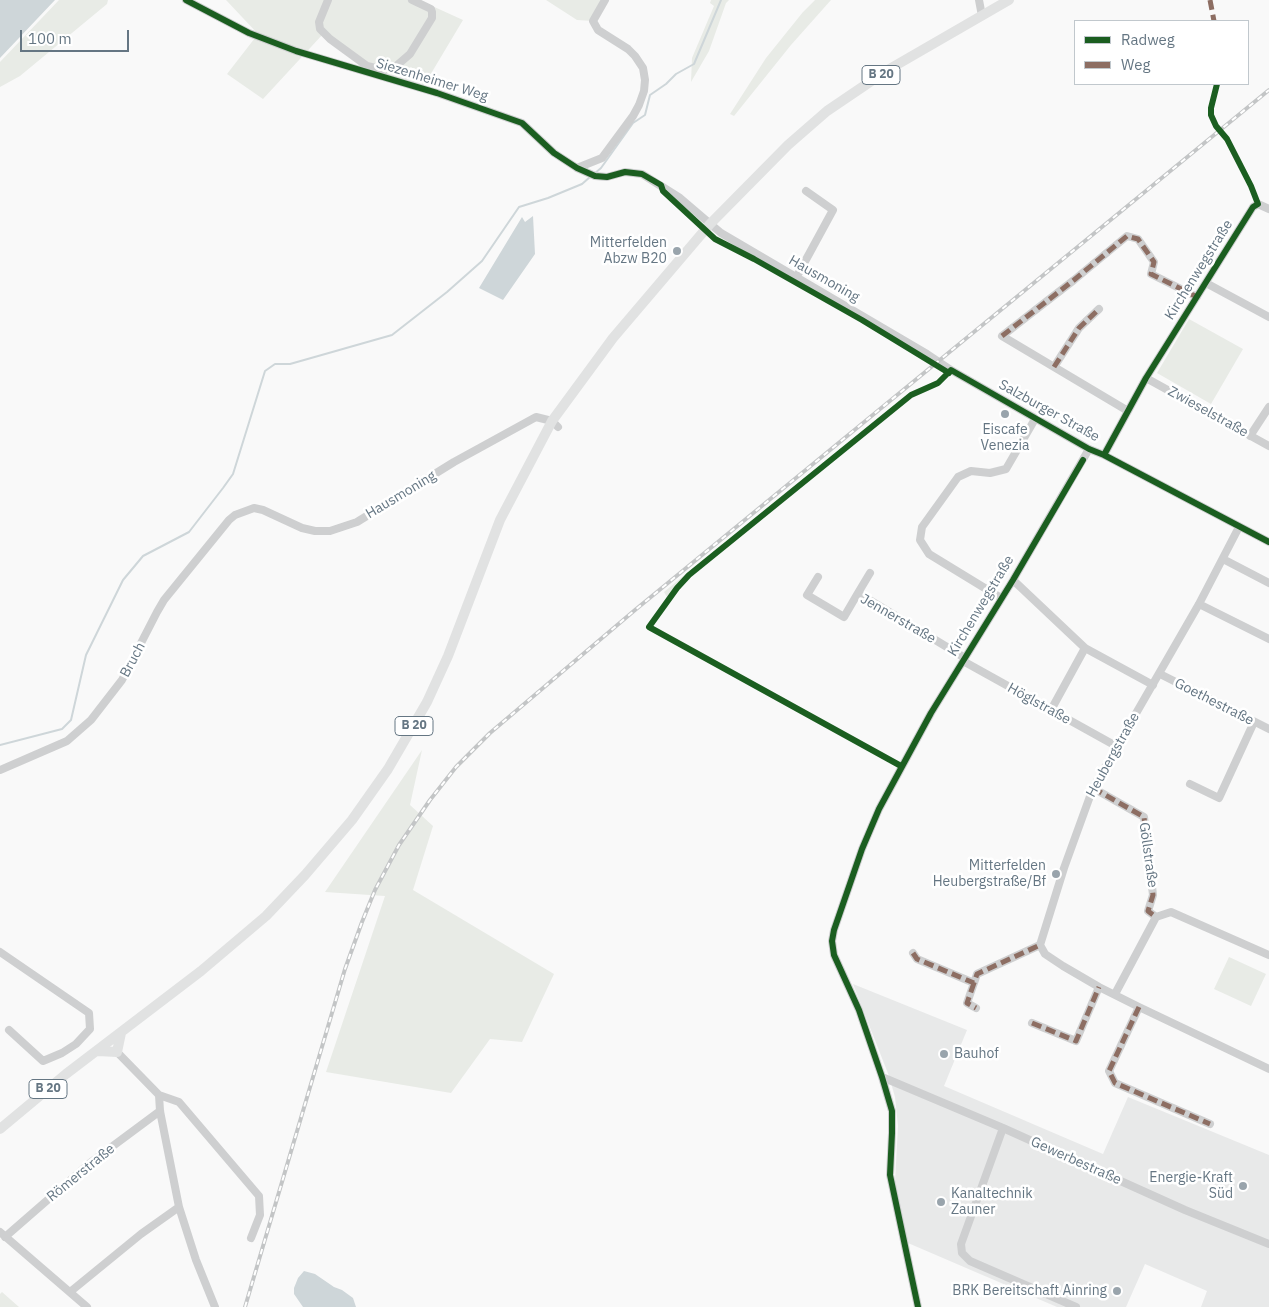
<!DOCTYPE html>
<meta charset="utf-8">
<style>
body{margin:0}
#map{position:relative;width:1269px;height:1307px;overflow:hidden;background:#f9f9f9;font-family:"IBM Plex Sans",sans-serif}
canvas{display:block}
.legend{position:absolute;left:1074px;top:20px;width:175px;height:65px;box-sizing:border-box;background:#fff;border:1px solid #c1c8cd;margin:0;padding:6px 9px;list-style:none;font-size:15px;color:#657683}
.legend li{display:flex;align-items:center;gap:10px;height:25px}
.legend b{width:25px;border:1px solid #c1c8cd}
.scale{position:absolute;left:20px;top:30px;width:109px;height:22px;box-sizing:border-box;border:2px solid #657683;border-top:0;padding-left:6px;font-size:15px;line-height:18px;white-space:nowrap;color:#657683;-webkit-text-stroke:4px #fff;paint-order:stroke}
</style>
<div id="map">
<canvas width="1269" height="1307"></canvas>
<ul class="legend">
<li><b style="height:6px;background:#1b5e20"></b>Radweg</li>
<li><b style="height:6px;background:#8d6e63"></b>Weg</li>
</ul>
<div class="scale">100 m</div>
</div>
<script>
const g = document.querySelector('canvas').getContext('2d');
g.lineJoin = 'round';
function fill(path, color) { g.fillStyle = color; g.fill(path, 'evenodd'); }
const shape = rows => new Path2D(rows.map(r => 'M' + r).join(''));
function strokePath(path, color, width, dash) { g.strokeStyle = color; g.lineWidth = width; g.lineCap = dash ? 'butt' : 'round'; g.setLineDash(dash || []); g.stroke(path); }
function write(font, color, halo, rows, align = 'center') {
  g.font = font + ' "IBM Plex Sans",sans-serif'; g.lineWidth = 5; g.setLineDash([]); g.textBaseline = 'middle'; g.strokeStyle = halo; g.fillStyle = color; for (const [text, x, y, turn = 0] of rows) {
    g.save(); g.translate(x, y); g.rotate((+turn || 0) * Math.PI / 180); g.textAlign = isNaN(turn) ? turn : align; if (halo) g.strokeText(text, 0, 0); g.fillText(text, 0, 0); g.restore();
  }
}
const built = shape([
 [853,984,967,1030,944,1086,1103,1154,1128,1097,1269,1155,1269,1307,1201,1307,1207,1291,1145,1264,1126,1307,1057,1307,908,1243,895,1182,898,1126,895,1097,889,1076]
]);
const green = shape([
 [59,0,108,0,107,4,20,76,0,87,0,62],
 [226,0,419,0,463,20,423,87,373,70,323,34,263,99,227,74,258,34],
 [546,0,605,0,593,21,577,20],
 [711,0,729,0,726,3,709,51,691,82,692,58,714,6,710,3],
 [815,0,831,0,791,45,734,116,730,114,766,58,803,12],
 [1189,319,1243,349,1211,404,1157,373],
 [722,544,723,546,683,579,667,597,664,592],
 [422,750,410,805,433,826,413,890,554,974,522,1042,490,1039,451,1093,326,1072,385,896,325,892],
 [1229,957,1266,974,1251,1006,1214,989],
 [2,1292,19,1307,0,1307,0,1294]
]);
const water = shape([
 [0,0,55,0,0,58],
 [533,216,535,254,503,300,479,288,522,217,525,222],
 [304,1271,315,1274,334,1287,342,1290,353,1298,356,1307,303,1307,294,1294,294,1288,298,1278]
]);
const stream = shape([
 [594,174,601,168,633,123,645,115,650,95,666,84,676,74,694,64,721,0],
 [0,745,62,729,71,720,86,655,123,580,143,556,189,532,223,488,233,474,265,371,275,364,290,364,392,335,447,292,482,261,519,207,548,198,582,184,590,177]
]);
const minor = shape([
 [186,0,249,33,296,51,437,93,522,123,554,153,577,168,595,176,607,177,625,172,642,174,680,198,721,233,927,354,951,370,1089,449,1104,455,1269,542],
 [328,0,319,22,320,29,330,39,367,66,384,70,395,67,410,54,432,18,432,12,431,9,412,0],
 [979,0,982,16],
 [577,168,602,158,633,116,639,105,644,91,645,80,643,68,635,56,628,49,598,30,593,21,605,0],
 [796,278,833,210,806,191],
 [1206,283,1269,317],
 [1054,367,1079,328,1099,309],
 [1146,378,1269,446],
 [1128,411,1002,336,1074,280,1127,236,1138,239,1154,262,1151,274,1197,297],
 [1250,436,1269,407],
 [1104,455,1146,378,1253,207,1258,204,1269,209],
 [1239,527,1199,604,1093,788,1064,868,1040,945,1045,954,1063,966,1099,987,1139,1007,1269,1069],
 [1223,559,1269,583],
 [818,577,807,595,844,617,858,593,965,658],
 [1013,580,1085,648,1153,685],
 [858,593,870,573],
 [1001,598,929,554,920,540,922,527,958,477,971,471,990,473,1006,469,1035,419],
 [1199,604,1269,639],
 [963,661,1116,746],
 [1160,674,1269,729],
 [1051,710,1085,648],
 [0,770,67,741,91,720,122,680,157,612,164,600,229,520,235,515,254,508,263,510,302,528,315,531,330,531,357,522,454,462,536,417,552,421,558,427],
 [1190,784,1219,798,1254,722],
 [1093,788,1144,817,1153,895,1148,911,1156,917],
 [0,952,89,1013,90,1029,76,1044,62,1053,43,1061,9,1030],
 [913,953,917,959,974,983,977,974,1040,945],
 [974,983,967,1003,976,1008],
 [1115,994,1156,917,1171,912,1269,955],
 [1139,1007,1109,1071,1115,1083,1210,1124],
 [1032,1023,1076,1041,1099,987],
 [117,1052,159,1095,160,1111,179,1207,196,1260,215,1307],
 [882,1077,1003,1128,1185,1210,1269,1244],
 [159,1095,179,1102,259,1196,260,1215,251,1238],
 [1003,1128,961,1244,962,1253,970,1261,1076,1307],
 [0,1232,87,1307],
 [5,1237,90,1163,160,1111],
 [70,1292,141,1234,179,1207],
 [918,1307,890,1175,892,1133,892,1111,882,1077,859,1010,834,955,832,941,834,930,862,849,879,809,931,713,1013,580,1089,449]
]);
const major = shape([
 [98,1051,117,1052,121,1033],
 [0,1129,66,1074,201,971,266,916,305,875,352,820,388,769,427,702,448,656,500,520,552,421,613,338,710,224,788,145,827,111,886,71,1009,0]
]);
const rail = shape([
 [245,1307,345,969,362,922,375,890,399,845,430,800,456,767,490,733,635,610,1269,90]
]);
const quiet = shape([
 [1210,0,1214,21],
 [1002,336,1074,280,1127,236,1138,239,1154,262,1151,274,1197,297],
 [1054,367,1079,328,1099,309],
 [1093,788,1144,817,1153,895,1148,911,1156,917],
 [913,953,917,959,974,983,977,974,1040,945],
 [974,983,967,1003,976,1008],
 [1139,1007,1109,1071,1115,1083,1210,1124],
 [1032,1023,1076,1041,1099,987]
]);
const cycleway = shape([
 [186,0,249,33,296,51,437,93,522,123,554,153,577,168,595,176,607,177,625,172,642,174,661,185,663,191,715,239,754,259,862,320,949,373],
 [1104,455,1146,378,1253,207,1258,204,1251,186,1227,139,1216,126,1211,115,1211,108,1217,84],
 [901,766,649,627,677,588,689,575,911,395,938,383,951,370,1089,449,1104,455,1269,542],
 [918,1307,890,1175,892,1133,892,1111,882,1077,859,1010,834,955,832,941,834,930,862,849,879,809,931,713,1013,580,1083,460]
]);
const markers = [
 [677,251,5,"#99a4ac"],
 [1005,414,5,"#99a4ac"],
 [1056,874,5,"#99a4ac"],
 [944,1054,5,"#99a4ac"],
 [1243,1186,5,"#99a4ac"],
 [941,1202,5,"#99a4ac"],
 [1117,1291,5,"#99a4ac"]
];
const shields = [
 [881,75,38],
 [414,726,38],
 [48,1089,38]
];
const shieldNames = [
 ["B 20",881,75],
 ["B 20",414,726],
 ["B 20",48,1089]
];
const streetNames = [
 ["Siezenheimer Weg",432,80,17],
 ["Kirchenwegstraße",1199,270,-58],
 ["Hausmoning",824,279,30],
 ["Salzburger Straße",1049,411,29],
 ["Zwieselstraße",1208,412,29],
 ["Hausmoning",401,495,-31],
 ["Kirchenwegstraße",981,606,-59],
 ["Jennerstraße",898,619,30],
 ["Bruch",133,660,-62],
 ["Goethestraße",1214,702,27],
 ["Höglstraße",1039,704,29],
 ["Heubergstraße",1113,755,-61],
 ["Göllstraße",1148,855,82],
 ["Gewerbestraße",1076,1161,24],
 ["Römerstraße",81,1173,-39]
];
const poiNames = [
 ["Mitterfelden",667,243],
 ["Abzw B20",667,259],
 ["Eiscafe",1005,430,"center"],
 ["Venezia",1005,446,"center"],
 ["Mitterfelden",1046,866],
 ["Heubergstraße/Bf",1046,882],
 ["Bauhof",954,1054,"left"],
 ["Energie-Kraft",1233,1178],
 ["Süd",1233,1194],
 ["Kanaltechnik",951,1194,"left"],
 ["Zauner",951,1210,"left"],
 ["BRK Bereitschaft Ainring",1107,1291]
];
fill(built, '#e8e9e9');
fill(green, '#e8ebe6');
fill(water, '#ced6d9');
strokePath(stream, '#ced6d9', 2);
strokePath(minor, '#cecfd0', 8);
strokePath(major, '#e1e2e2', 10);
strokePath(rail, '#c3c5c6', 4);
strokePath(rail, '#fff', 2, [5.5]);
strokePath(quiet, '#8d6e63', 5, [10, 5]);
strokePath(cycleway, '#1b5e20', 6);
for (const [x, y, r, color] of markers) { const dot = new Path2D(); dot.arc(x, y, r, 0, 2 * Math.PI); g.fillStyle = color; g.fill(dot); strokePath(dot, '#fff', 2); }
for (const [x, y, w] of shields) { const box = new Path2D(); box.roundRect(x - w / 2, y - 9.5, w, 19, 4); g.fillStyle = '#fff'; g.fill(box); strokePath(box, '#657683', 1); }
write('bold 12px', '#657683', null, shieldNames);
write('14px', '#657683', '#fff', streetNames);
write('14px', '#657683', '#fff', poiNames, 'right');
</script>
